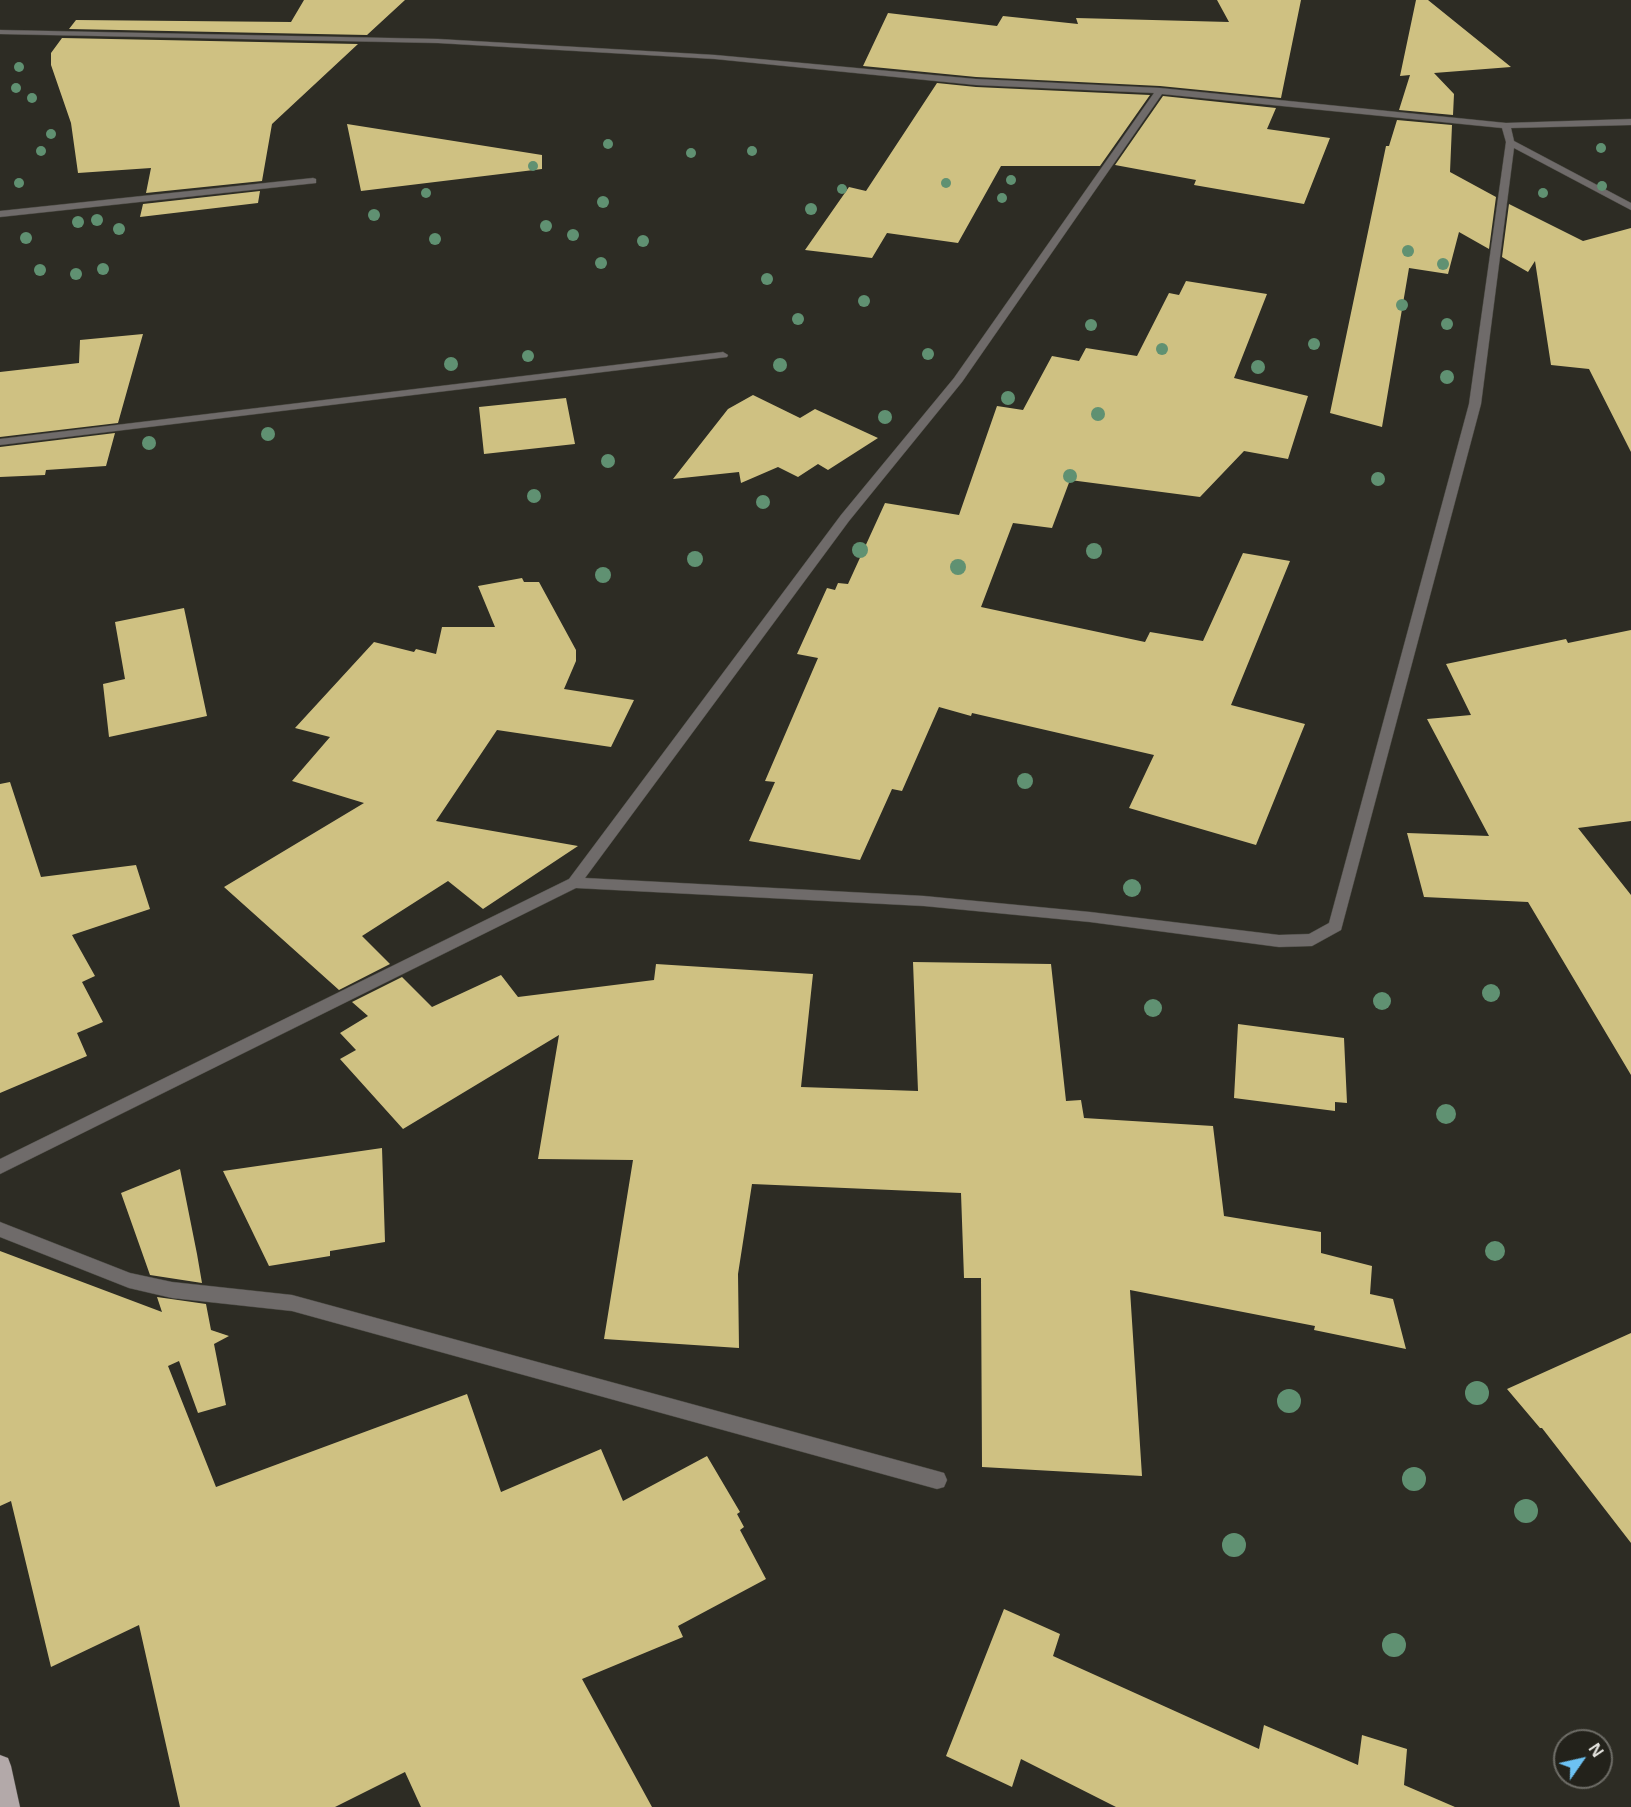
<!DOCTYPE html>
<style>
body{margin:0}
#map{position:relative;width:1631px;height:1807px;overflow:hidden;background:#2d2c24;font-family:"Noto Sans",sans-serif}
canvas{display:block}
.north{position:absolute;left:1553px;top:1729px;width:60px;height:60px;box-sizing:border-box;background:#23221b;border:2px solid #6e6d67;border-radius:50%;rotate:56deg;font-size:16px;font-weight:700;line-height:24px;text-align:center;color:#dfded9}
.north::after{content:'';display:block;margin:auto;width:21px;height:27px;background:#6dc2f3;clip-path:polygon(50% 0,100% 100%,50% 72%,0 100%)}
</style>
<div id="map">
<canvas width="1631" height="1807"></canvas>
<div class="north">N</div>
</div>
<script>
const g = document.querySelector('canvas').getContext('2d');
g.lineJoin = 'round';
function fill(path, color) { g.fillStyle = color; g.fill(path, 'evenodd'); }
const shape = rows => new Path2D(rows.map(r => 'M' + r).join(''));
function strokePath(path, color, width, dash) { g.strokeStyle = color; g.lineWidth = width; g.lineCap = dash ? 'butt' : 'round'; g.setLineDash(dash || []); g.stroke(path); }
const building = shape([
 [304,0,405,0,367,35,69,29,76,20,291,22],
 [1217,0,1301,0,1281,98,1160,86,976,77,863,66,888,13,997,26,1003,16,1078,24,1076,18,1229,22],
 [1416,0,1428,0,1511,67,1434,73,1454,94,1453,115,1399,110,1410,75,1400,76],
 [62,38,358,44,272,124,262,181,146,193,151,168,78,173,71,123,51,65,51,53],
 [937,83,976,87,1150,95,1100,166,1001,166,958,243,887,233,872,258,805,250,849,187,866,191],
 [1163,96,1276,108,1267,129,1330,138,1304,204,1194,185,1196,180,1115,165],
 [1397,120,1452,125,1450,172,1496,197,1489,249,1459,232,1448,274,1409,268,1382,427,1330,413,1386,146,1389,146],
 [347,124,542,155,542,169,361,191],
 [260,191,258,203,140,217,143,204],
 [1509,204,1583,241,1631,228,1631,452,1589,369,1551,365,1535,261,1528,272,1502,257],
 [1186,281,1267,294,1234,378,1308,396,1288,459,1244,451,1200,497,1070,480,1052,528,1013,523,981,607,1145,642,1150,632,1203,641,1243,553,1290,561,1231,705,1305,724,1256,845,1129,808,1154,755,972,713,971,716,939,707,902,791,892,789,860,860,749,841,775,782,765,781,818,658,797,654,827,588,835,590,838,583,848,584,885,503,959,515,997,406,1023,410,1052,356,1079,361,1086,348,1137,356,1169,293,1179,295],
 [143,334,118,423,0,437,0,372,79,363,80,340],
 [753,395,800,418,815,409,878,438,828,470,818,464,798,477,778,467,741,483,739,472,673,479,728,409],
 [566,398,575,444,484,454,479,407],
 [115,433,106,466,46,470,45,475,0,477,0,447],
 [522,578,524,582,539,582,576,650,576,661,564,689,634,700,611,747,497,730,436,821,578,846,483,909,448,881,362,936,390,964,339,990,224,887,364,803,292,781,330,737,295,728,374,642,414,652,416,649,436,654,442,627,495,627,478,586],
 [184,608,207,716,109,737,103,684,125,679,115,622],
 [1631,630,1631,821,1578,828,1631,895,1631,1075,1528,902,1424,897,1407,833,1489,836,1427,719,1471,715,1446,664,1566,639,1568,643],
 [10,782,41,877,136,865,150,909,72,935,95,976,82,982,103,1022,77,1033,87,1056,0,1093,0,784],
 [913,962,1051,964,1066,1101,1081,1100,1084,1118,1213,1126,1224,1216,1321,1232,1321,1253,1372,1266,1370,1294,1393,1299,1406,1349,1314,1330,1315,1326,1130,1290,1142,1476,982,1467,981,1278,964,1278,961,1193,752,1184,738,1274,739,1348,604,1339,633,1160,538,1159,559,1035,403,1129,340,1059,356,1050,340,1033,368,1016,352,1002,402,977,432,1007,501,975,518,997,654,980,656,964,813,974,801,1087,918,1091],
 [1238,1024,1344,1038,1347,1103,1335,1102,1335,1111,1234,1098],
 [382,1148,385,1242,330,1251,330,1256,269,1266,223,1171],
 [180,1169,197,1254,202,1283,150,1275,121,1193],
 [0,1251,162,1312,157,1297,206,1304,211,1330,229,1336,214,1344,226,1405,198,1413,179,1361,168,1366,216,1487,467,1394,501,1492,601,1449,623,1501,707,1456,740,1512,737,1514,744,1527,740,1530,766,1579,678,1626,683,1637,582,1679,652,1807,421,1807,405,1772,335,1807,180,1807,139,1625,51,1667,11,1501,0,1506],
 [1631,1333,1631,1543,1542,1428,1540,1428,1507,1389],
 [1004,1609,1060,1634,1053,1656,1259,1749,1264,1725,1358,1765,1362,1735,1407,1749,1404,1785,1455,1807,1116,1807,1021,1759,1012,1787,946,1756]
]);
const minor = shape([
 [0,30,438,39,715,55,976,79,1160,88,1506,123,1631,119,1631,125,1511,128,1514,141,1631,203,1631,210,1514,148,1481,404,1341,930,1312,946,1279,947,1090,922,924,906,576,888,0,1174,0,1159,569,879,841,515,954,378,1154,93,976,85,715,59,438,43,0,34,0,30],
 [1162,94,1502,128,1506,142,1469,404,1329,923,1309,934,1279,935,1090,912,924,896,585,878,849,521,962,382,1162,94],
 [313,178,316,179,316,183,0,217,0,211,313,178],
 [723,352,728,355,727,357,0,445,0,439,723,352],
 [0,1222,130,1273,172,1282,292,1295,937,1471,944,1473,947,1480,944,1487,937,1489,292,1311,172,1298,129,1288,0,1237,0,1222]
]);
const major = shape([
 [0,1755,8,1758,11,1766,20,1807,0,1807,0,1755]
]);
const trees = [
 [19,67,5],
 [16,88,5],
 [32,98,5],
 [51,134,5],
 [608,144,5],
 [1601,148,5],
 [41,151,5],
 [752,151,5],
 [691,153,5],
 [533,166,5],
 [1011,180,5],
 [19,183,5],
 [946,183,5],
 [1602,186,5],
 [842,189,5],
 [426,193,5],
 [1543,193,5],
 [1002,198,5],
 [603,202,6],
 [811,209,6],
 [374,215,6],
 [97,220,6],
 [78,222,6],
 [546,226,6],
 [119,229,6],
 [573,235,6],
 [26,238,6],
 [435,239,6],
 [643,241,6],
 [1408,251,6],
 [601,263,6],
 [1443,264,6],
 [103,269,6],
 [40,270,6],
 [76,274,6],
 [767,279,6],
 [864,301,6],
 [1402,305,6],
 [798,319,6],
 [1447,324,6],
 [1091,325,6],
 [1314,344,6],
 [1162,349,6],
 [928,354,6],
 [528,356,6],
 [451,364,7],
 [780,365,7],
 [1258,367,7],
 [1447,377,7],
 [1008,398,7],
 [1098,414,7],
 [885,417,7],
 [268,434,7],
 [149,443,7],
 [608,461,7],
 [1070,476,7],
 [1378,479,7],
 [534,496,7],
 [763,502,7],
 [860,550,8],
 [1094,551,8],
 [695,559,8],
 [958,567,8],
 [603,575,8],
 [1025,781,8],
 [1132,888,9],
 [1491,993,9],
 [1382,1001,9],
 [1153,1008,9],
 [1446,1114,10],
 [1495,1251,10],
 [1477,1393,12],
 [1289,1401,12],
 [1414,1479,12],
 [1526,1511,12],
 [1234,1545,12],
 [1394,1645,12]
];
fill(building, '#cfc182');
strokePath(minor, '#494841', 1);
strokePath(major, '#494841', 1);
fill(minor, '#6f6b6a');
fill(major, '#b3a9a9');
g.fillStyle = '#609172';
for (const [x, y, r] of trees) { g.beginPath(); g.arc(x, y, r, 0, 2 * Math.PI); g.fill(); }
</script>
